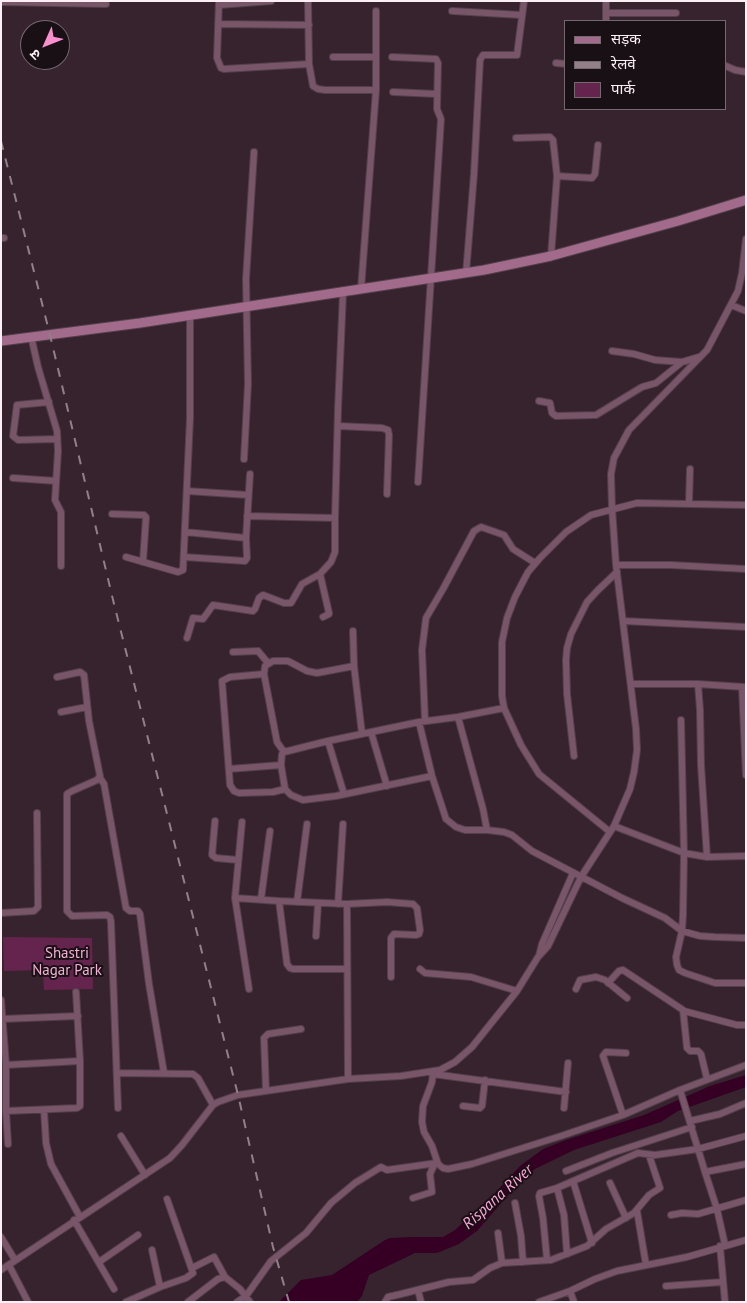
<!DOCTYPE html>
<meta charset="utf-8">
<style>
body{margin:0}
#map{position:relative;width:747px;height:1303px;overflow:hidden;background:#37232e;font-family:"PT Sans","Noto Sans Devanagari",sans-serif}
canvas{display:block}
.frame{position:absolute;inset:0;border:2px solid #fdeff6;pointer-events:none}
.legend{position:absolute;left:564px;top:20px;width:162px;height:90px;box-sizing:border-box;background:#191015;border:1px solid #74696f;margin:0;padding:6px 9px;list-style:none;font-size:15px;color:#fdeff6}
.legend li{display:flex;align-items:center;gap:10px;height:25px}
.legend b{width:25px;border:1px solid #74696f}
.north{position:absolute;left:20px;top:20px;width:50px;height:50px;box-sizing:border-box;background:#191015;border:1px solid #74696f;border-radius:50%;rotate:226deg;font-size:14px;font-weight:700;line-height:20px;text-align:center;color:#fdeff6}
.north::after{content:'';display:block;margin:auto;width:18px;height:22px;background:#f790cd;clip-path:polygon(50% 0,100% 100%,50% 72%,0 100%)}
</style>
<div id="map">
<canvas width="747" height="1303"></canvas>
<div class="frame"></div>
<ul class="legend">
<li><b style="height:6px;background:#a36b8b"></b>सड़क</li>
<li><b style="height:6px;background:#928089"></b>रेलवे</li>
<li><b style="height:14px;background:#65244d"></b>पार्क</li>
</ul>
<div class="north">उ</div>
</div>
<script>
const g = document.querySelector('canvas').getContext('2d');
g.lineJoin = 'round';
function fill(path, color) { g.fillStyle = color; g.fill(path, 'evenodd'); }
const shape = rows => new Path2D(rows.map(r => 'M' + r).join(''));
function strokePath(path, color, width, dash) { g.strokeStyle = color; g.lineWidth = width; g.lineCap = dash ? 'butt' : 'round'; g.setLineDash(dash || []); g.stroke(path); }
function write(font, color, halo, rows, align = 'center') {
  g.font = font + ' "PT Sans",sans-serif'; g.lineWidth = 4; g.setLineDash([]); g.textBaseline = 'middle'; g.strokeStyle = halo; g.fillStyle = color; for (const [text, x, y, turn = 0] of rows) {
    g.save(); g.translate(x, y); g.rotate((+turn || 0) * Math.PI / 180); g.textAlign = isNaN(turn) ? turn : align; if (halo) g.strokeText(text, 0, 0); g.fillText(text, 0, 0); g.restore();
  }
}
const green = shape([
 [3,937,92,938,93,989,44,990,43,970,4,971]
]);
const water = shape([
 [746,1075,746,1087,678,1111,661,1122,574,1150,535,1169,517,1185,477,1231,459,1244,437,1253,415,1253,369,1275,362,1296,357,1302,279,1302,301,1280,332,1275,385,1240,390,1238,412,1237,443,1237,455,1230,494,1194,520,1166,543,1149,566,1140,644,1115,710,1086]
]);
const street = shape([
 [219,1,217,58,221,68,224,69,309,64],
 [308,1,309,64,313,86,318,89,325,90,376,90],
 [1,2,106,4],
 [219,5,271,1],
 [452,11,521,15],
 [606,13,676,13],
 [606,21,606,1],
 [218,24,309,25],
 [333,57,375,57],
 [392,57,436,59,438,63,437,109,441,119,418,482],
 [556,63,566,64],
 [726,66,735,70,746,72],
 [393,92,436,94],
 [516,138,550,137,553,140,557,176,551,256],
 [557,176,592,178,595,174,598,145],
 [1,238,4,238],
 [466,274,474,174,480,60,483,55,517,55,524,1],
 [361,289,376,90,376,11],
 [731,305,746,311],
 [31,336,38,367,57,431,58,451,55,500,61,512,61,566],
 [612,351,634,354,655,360,682,362,699,357],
 [539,401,550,403,552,413,556,416,596,415,642,387,656,383,682,362],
 [49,402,17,405,13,436,18,440,57,439],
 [338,426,382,428,388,430,389,435,387,494],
 [244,459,248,384,246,279,254,152],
 [13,478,56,481],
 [187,491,248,495],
 [689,503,690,469],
 [112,514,144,515,146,517,143,562],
 [247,516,335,518,338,409,343,293],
 [185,532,246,538],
 [126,557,178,572,183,570,190,418,190,315],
 [184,557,245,561,247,558,246,538,250,474],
 [616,565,671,565,746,569],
 [320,574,329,613,329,614,323,617],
 [624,621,746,627],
 [353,631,354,666],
 [187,638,193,618,203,619,213,605,253,611,255,609,259,598,263,595,284,603,291,603,302,584,320,574,331,562,335,552,335,518],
 [233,652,258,651,268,663],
 [264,674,230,677,222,681,230,785,234,791,239,793,273,792,285,789],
 [57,677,80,672,84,675,89,721,100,776,97,780,72,791,67,794,67,911,72,916,107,915,110,917,111,922,118,1108],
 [631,684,698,684,700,710,701,765,707,857,746,856],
 [698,684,744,687],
 [742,687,746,775],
 [504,708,502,696,502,642,507,618,515,597,528,572,540,558,566,532,591,515,637,503,746,505],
 [61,712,87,707],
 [681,720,684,853,683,915,682,931,676,957,677,965,679,970,685,973,715,983,746,983],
 [425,721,422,650,426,618,443,589,474,531,481,527,504,535,513,549,535,563],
 [419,722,432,776,446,819,456,827,465,830,487,830,483,809,458,717],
 [371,732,387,786],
 [328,741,344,794],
 [284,752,277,742,264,674,265,666,273,661,288,661,307,671,317,673,354,666,362,734],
 [574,756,567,694,566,660,567,648,571,634,587,602,598,590,617,572],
 [229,769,281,765],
 [432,776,336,796,303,800,291,795,285,789,281,765,282,754,284,752,328,741,419,722,458,717,504,708,521,745,539,774,610,832],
 [100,778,104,784,126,908,130,911,138,911,140,914,149,984,164,1073],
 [215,821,212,855,216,858,238,860],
 [614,826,684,853,707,857],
 [487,830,504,832,512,835,532,851,622,898,665,918,682,931,700,936,715,937,746,938],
 [235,898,242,822],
 [261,899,270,831],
 [297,902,307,824],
 [338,904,343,824],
 [1,913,34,911,38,907,37,813],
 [316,936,318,904],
 [539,956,542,944,573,873],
 [346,969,293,969,290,968,287,964,279,901,347,904],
 [420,969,425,973,471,977,517,991],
 [608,983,619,971,623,970,683,1010,687,1048,690,1051,698,1051,701,1054,707,1079],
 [249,989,235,898,279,901],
 [576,989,580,980,596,977,605,980,627,998],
 [1,1000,6,1065,6,1111,8,1144],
 [684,1011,737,1025,746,1025],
 [2,1019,78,1016],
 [6,1065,80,1061],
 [433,1072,432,1082,423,1106,422,1122,424,1132,432,1146,438,1164,443,1168,448,1169,472,1164,561,1136,623,1115,680,1090,746,1065],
 [117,1073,193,1074,198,1078,213,1105],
 [433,1074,566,1092],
 [348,1079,347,904,387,902,413,904,417,908,420,930,419,934,416,935,394,934,391,938,391,977],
 [680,1090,705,1172,746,1164],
 [266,1091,264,1038,268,1034,301,1029],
 [463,1106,480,1108,482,1106,485,1080],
 [564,1108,568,1063],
 [44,1110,46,1143,51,1164,80,1217],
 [6,1111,77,1108,80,1106,80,1061,76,992],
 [623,1115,603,1056,606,1052,626,1053],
 [690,1121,720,1114,746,1103],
 [121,1136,145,1175],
 [566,1171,612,1153,692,1127],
 [705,1172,717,1209,725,1245],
 [573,1181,592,1243],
 [610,1183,626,1218],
 [557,1188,564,1215,567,1254],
 [413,1198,432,1192,430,1174,435,1163],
 [515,1203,521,1236,523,1262],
 [637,1211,646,1265],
 [671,1215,682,1213,698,1214,746,1200],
 [74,1220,114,1289],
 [498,1233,502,1263],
 [1,1237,15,1260],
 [720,1246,725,1302],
 [547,1260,543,1218,539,1196,540,1193,557,1188,638,1153,655,1155,698,1149,746,1136],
 [99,1262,138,1235],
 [9,1265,28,1302],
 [192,1268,214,1257,225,1277],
 [1,1270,170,1158,182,1145,213,1105,218,1102,238,1095,348,1079,401,1076,440,1070,455,1062,472,1047,517,991,538,957,548,946,581,877,614,826,630,789,634,772,637,750,636,729,616,565,612,508,611,474,614,458,629,430,707,350,738,291,742,273,746,239],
 [666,1286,723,1282],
 [160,1287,186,1278,193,1273,167,1199],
 [418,1290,421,1302],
 [570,1291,574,1302],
 [126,1302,160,1287,152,1250],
 [188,1302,218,1279,225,1277,240,1289,250,1302],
 [237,1302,246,1296,271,1261,306,1233,331,1203,355,1183,381,1167,387,1170,437,1163],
 [385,1302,388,1297,401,1294,449,1282,473,1280,490,1268,502,1263,551,1260,587,1246,606,1229,634,1213,649,1195,660,1188,649,1155],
 [539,1302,570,1291,595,1279,617,1271,687,1257,746,1240]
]);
const secondary = shape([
 [1,341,140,323,484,270,551,256,678,221,746,200]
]);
const rail = shape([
 [1,141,50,335,114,604,238,1095,273,1247,289,1302]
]);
const parkNames = [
 ["Shastri",67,954],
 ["Nagar Park",67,971]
];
const waterNames = [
 ["Rispana River",498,1197,-42]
];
fill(green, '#65244d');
fill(water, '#350024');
strokePath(street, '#53404a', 8);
strokePath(secondary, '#53404a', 11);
strokePath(street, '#785568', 6);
strokePath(secondary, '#a36b8b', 9);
strokePath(rail, '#928089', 2, [9, 9]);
write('15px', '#f3b0d5', '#191015', parkNames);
write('italic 16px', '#fea6d9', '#191015', waterNames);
</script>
